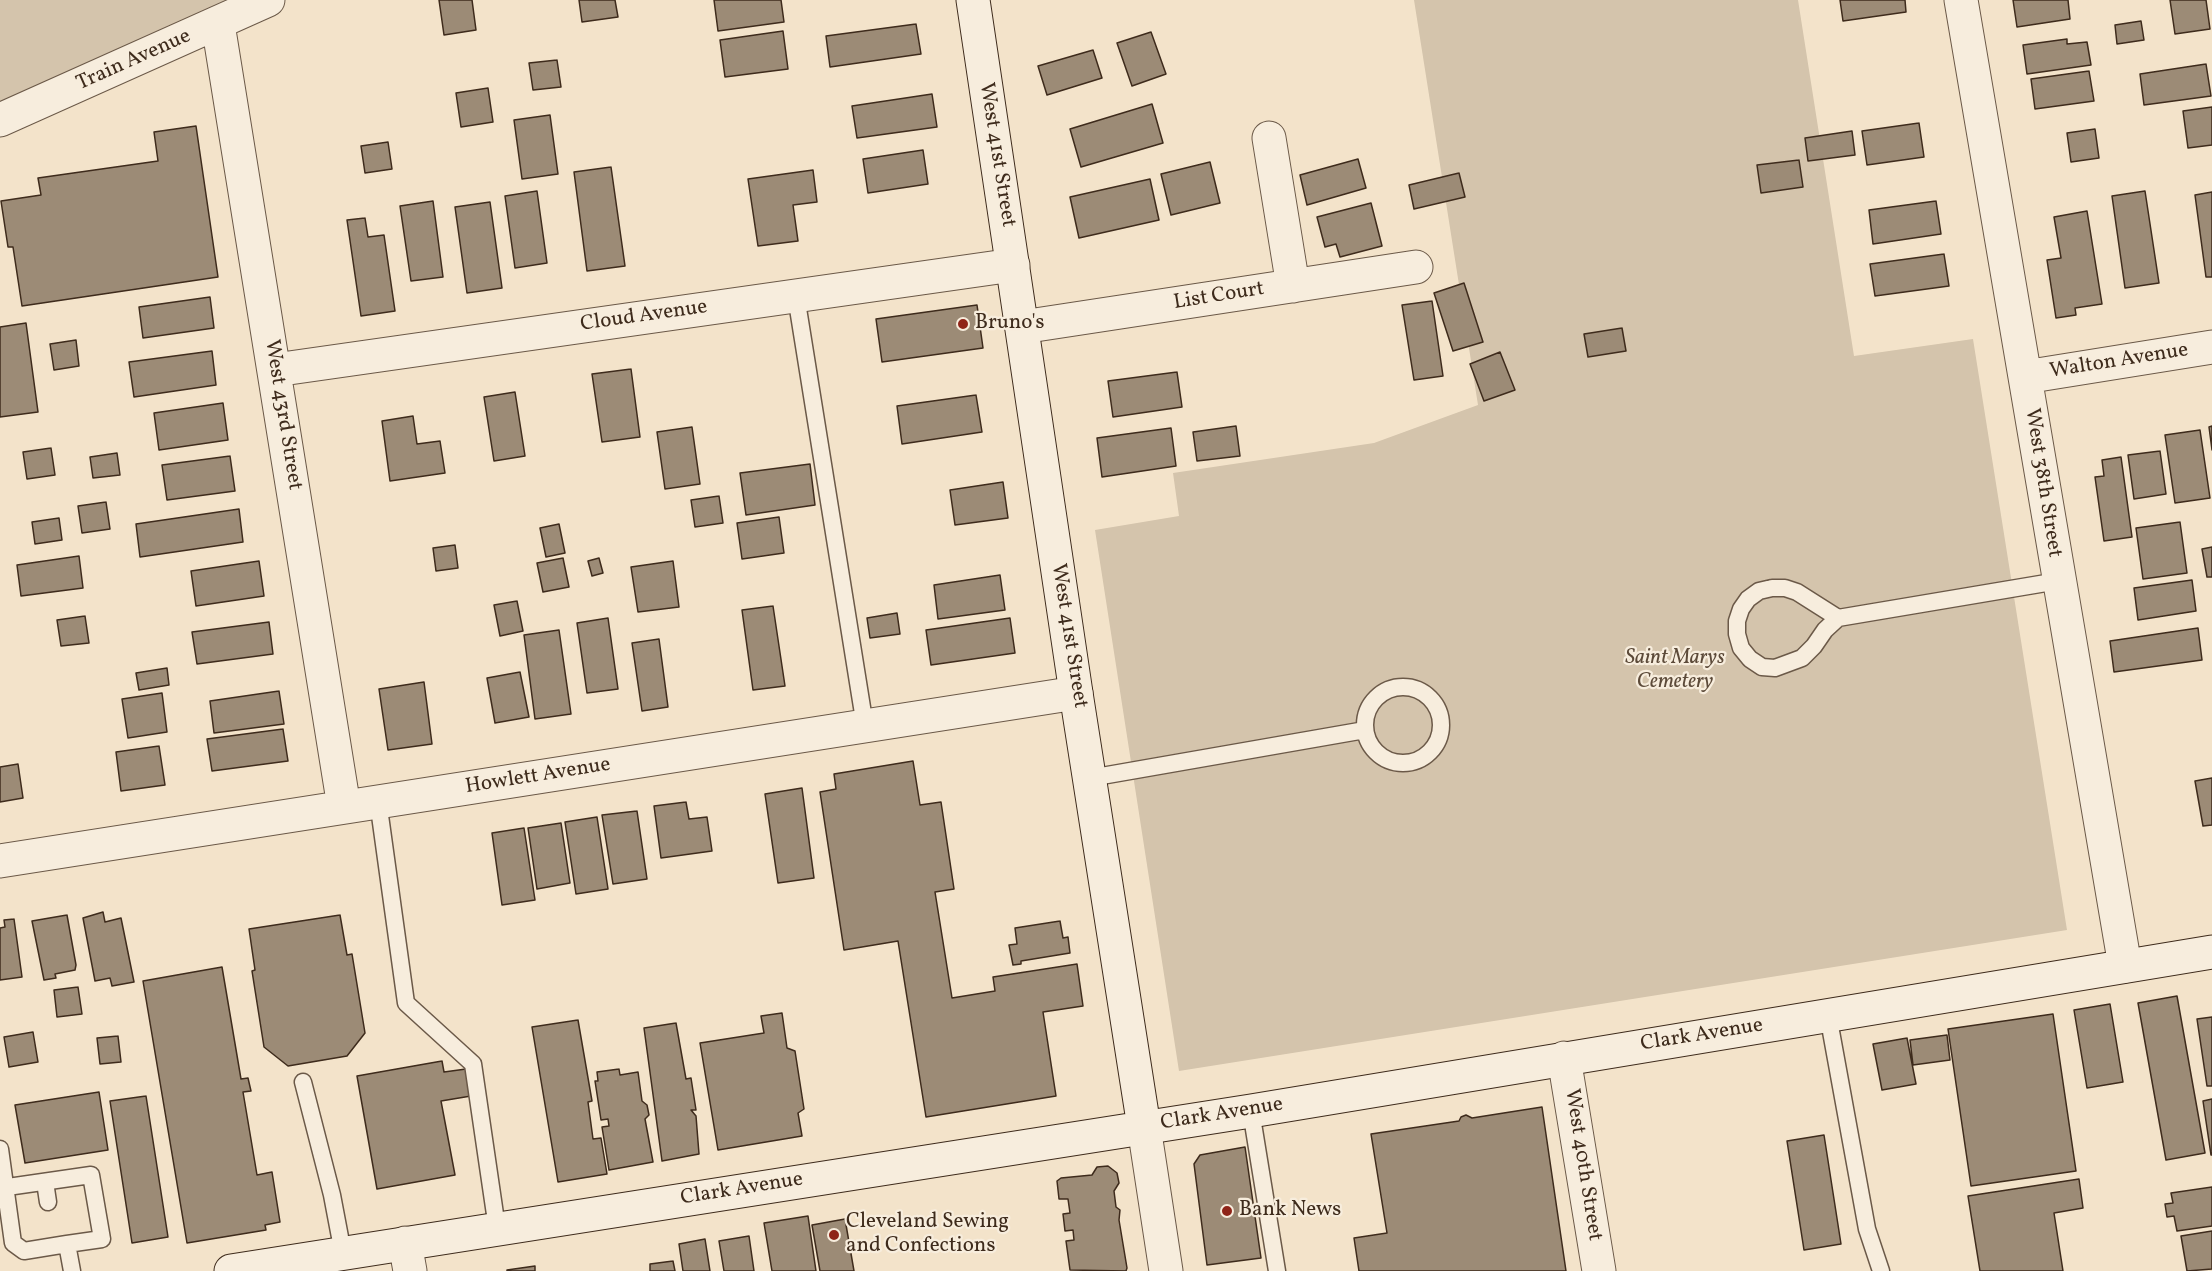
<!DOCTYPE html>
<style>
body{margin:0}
canvas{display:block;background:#f3e3ca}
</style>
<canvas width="2212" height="1271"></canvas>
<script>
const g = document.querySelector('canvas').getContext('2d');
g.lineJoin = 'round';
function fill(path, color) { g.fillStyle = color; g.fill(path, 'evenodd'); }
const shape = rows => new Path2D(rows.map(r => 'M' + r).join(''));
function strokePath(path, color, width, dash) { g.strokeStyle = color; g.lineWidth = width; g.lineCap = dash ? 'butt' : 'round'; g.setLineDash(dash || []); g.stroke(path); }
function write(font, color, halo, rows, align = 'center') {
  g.font = font + ' Vollkorn,serif'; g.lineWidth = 4.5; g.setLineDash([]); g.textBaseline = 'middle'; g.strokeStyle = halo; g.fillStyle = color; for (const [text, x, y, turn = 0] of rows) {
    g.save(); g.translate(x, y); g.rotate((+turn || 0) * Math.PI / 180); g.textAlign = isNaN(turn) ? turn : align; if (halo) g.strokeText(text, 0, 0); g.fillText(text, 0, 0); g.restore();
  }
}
const green = shape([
 [0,0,268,0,0,120],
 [1414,0,1798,0,1854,356,1973,339,2067,930,1179,1071,1095,530,1179,516,1173,473,1374,443,1478,405]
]);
const building = shape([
 [439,0,472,0,476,30,444,35,439,0],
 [579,0,615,0,618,17,582,22,579,0],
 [714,0,781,0,784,22,718,31,714,0],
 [1840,0,1905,0,1906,12,1843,21,1840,0],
 [2013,0,2068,0,2070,19,2017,27,2013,0],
 [2170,0,2206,0,2210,29,2175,34,2170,0],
 [2141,21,2144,40,2117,44,2115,25,2141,21],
 [916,24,921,54,830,67,826,36,916,24],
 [783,31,788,69,725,77,720,40,783,31],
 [1151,32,1166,74,1132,86,1117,43,1151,32],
 [2067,39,2067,44,2087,42,2091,65,2027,74,2023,45,2067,39],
 [1093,50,1102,78,1047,95,1038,66,1093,50],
 [557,60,561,87,533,90,529,63,557,60],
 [2206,64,2211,96,2144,105,2140,74,2206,64],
 [2089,71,2094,101,2035,109,2031,79,2089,71],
 [488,88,493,122,461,127,456,93,488,88],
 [932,94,937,127,857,138,852,106,932,94],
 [1152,104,1163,143,1081,167,1070,129,1152,104],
 [2212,107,2212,145,2188,148,2183,111,2212,107],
 [550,115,558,174,522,179,514,120,550,115],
 [1919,123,1924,157,1867,165,1862,131,1919,123],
 [196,126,218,277,22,306,13,247,8,247,1,201,41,195,38,178,158,161,154,132,196,126],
 [2095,129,2099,158,2071,162,2067,133,2095,129],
 [1852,131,1855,155,1808,161,1805,138,1852,131],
 [388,142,392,169,365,173,361,146,388,142],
 [923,150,928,184,868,193,863,159,923,150],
 [1358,159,1366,188,1307,205,1300,175,1358,159],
 [1799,160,1803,187,1761,193,1757,165,1799,160],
 [1210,162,1220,203,1171,215,1161,174,1210,162],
 [611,167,625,266,587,271,574,172,611,167],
 [813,170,817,202,793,205,798,241,758,246,748,179,813,170],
 [1459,173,1465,197,1414,209,1409,185,1459,173],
 [1150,179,1159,220,1079,238,1070,197,1150,179],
 [537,191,547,263,515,268,505,196,537,191],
 [2145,191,2159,283,2125,288,2112,196,2145,191],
 [2212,192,2212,277,2206,277,2195,195,2212,192],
 [433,201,443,277,411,281,400,206,433,201],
 [1936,201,1941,234,1873,244,1869,210,1936,201],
 [490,202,502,288,467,293,455,207,490,202],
 [1371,203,1382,246,1340,257,1336,244,1325,247,1317,217,1371,203],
 [2087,211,2102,304,2075,308,2076,315,2056,318,2047,260,2061,258,2054,217,2087,211],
 [365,218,368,237,384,235,395,311,361,316,347,220,365,218],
 [1944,254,1949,286,1875,296,1870,264,1944,254],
 [1464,283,1483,342,1453,351,1434,293,1464,283],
 [210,297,214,328,143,338,139,307,210,297],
 [1432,301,1443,376,1414,380,1402,305,1432,301],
 [977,305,983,348,882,362,876,319,977,305],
 [26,323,38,412,0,417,0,327,26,323],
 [1622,328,1626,351,1588,357,1584,334,1622,328],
 [76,340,79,366,54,370,50,344,76,340],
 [212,351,216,385,134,397,129,362,212,351],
 [1500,352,1515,390,1484,401,1470,364,1500,352],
 [631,369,640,437,602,442,592,374,631,369],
 [1177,372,1182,407,1113,417,1108,381,1177,372],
 [515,392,525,456,494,461,484,397,515,392],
 [976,395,982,432,902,444,897,406,976,395],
 [223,403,228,440,159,450,154,413,223,403],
 [413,416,417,444,440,441,445,473,390,481,382,421,413,416],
 [1236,426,1240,456,1197,461,1193,432,1236,426],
 [2212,426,2212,450,2209,427,2212,426],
 [692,427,700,484,665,489,657,432,692,427],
 [1171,428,1176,466,1102,477,1097,438,1171,428],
 [2200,430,2210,498,2175,503,2165,435,2200,430],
 [51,448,55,475,27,479,23,452,51,448],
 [2160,451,2166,494,2134,499,2128,455,2160,451],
 [117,453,120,475,93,478,90,457,117,453],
 [230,456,235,491,167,500,162,465,230,456],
 [2121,457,2132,537,2104,541,2095,477,2104,476,2102,460,2121,457],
 [810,464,815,505,746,515,740,473,810,464],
 [1003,482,1008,518,955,525,950,490,1003,482],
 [719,496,723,523,695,527,691,500,719,496],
 [106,502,110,529,82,533,78,506,106,502],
 [239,509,243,542,140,557,136,524,239,509],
 [779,517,784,553,742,559,737,523,779,517],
 [59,518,62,540,35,544,32,522,59,518],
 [2180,522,2187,573,2143,579,2136,528,2180,522],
 [559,524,565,553,546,557,540,528,559,524],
 [455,545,458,568,436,571,433,548,455,545],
 [2212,547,2212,577,2207,577,2202,549,2212,547],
 [79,556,83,588,21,596,17,565,79,556],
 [563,558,569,587,543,592,537,563,563,558],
 [599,558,603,573,592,576,588,561,599,558],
 [259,561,264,596,196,606,191,571,259,561],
 [673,561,679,607,638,612,631,567,673,561],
 [1000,575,1005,610,938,619,934,585,1000,575],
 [2192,580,2196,611,2138,620,2134,588,2192,580],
 [517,601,523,631,500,636,494,605,517,601],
 [773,606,785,686,753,690,742,610,773,606],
 [897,613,900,634,870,638,867,618,897,613],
 [85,616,89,643,61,646,57,620,85,616],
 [608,618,618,689,587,693,577,623,608,618],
 [1010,618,1015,653,931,665,926,630,1010,618],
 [269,622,273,654,197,664,192,632,269,622],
 [2198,628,2202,660,2114,672,2110,641,2198,628],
 [559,630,571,714,535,719,524,635,559,630],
 [659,639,668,707,642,711,632,643,659,639],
 [167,668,169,685,139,690,136,673,167,668],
 [520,672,529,717,495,723,487,678,520,672],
 [424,682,432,744,388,750,379,689,424,682],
 [279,691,284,724,214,733,210,701,279,691],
 [162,693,167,732,128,738,122,699,162,693],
 [283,729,288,761,212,771,207,739,283,729],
 [159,746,165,785,121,791,116,752,159,746],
 [913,761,920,805,941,802,954,889,935,892,952,998,995,991,993,977,1077,964,1083,1006,1043,1012,1056,1096,926,1117,898,941,844,950,820,792,836,789,834,774,913,761],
 [18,764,23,798,0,802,0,767,18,764],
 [2212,778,2212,825,2203,826,2195,781,2212,778],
 [802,788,814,878,778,883,765,794,802,788],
 [686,802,689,819,707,817,712,851,661,858,654,806,686,802],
 [637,811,647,879,613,884,602,815,637,811],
 [597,817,608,889,576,894,565,822,597,817],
 [561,823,570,883,537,889,528,828,561,823],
 [524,828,535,900,502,905,492,833,524,828],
 [103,912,105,922,121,918,134,982,112,986,110,978,95,981,83,918,103,912],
 [67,915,76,965,75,970,55,974,56,978,44,980,32,921,67,915],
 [340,915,347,955,352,954,365,1033,347,1056,288,1066,264,1047,252,971,255,970,249,929,340,915],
 [14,919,22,977,0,980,0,928,5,927,4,920,14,919],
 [1060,921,1063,938,1068,937,1070,953,1021,961,1021,964,1013,965,1009,945,1017,944,1015,928,1060,921],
 [222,967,241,1079,248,1078,251,1091,243,1092,257,1175,272,1172,280,1222,265,1225,266,1230,187,1243,143,981,222,967],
 [78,987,82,1014,57,1017,54,990,78,987],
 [2177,996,2205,1153,2166,1160,2138,1003,2177,996],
 [2110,1004,2123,1082,2087,1088,2074,1010,2110,1004],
 [782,1013,787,1048,795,1051,804,1109,798,1113,802,1136,718,1150,700,1043,764,1033,761,1016,782,1013],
 [2053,1014,2076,1171,1971,1186,1948,1029,2053,1014],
 [2212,1017,2212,1086,2207,1086,2197,1019,2212,1017],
 [578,1020,592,1101,588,1102,593,1139,601,1138,607,1174,558,1182,532,1027,578,1020],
 [676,1023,686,1079,691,1078,696,1110,691,1110,696,1116,699,1154,662,1161,644,1028,676,1023],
 [33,1032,38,1062,9,1067,4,1037,33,1032],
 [1947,1035,1950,1060,1913,1065,1910,1040,1947,1035],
 [118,1036,121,1062,100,1064,97,1038,118,1036],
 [1907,1038,1916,1084,1882,1090,1873,1044,1907,1038],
 [442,1061,444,1072,466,1069,471,1096,441,1101,455,1175,377,1189,357,1076,442,1061],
 [619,1069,620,1075,638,1072,642,1101,647,1105,649,1115,645,1119,653,1162,609,1170,602,1127,609,1126,608,1119,601,1120,595,1081,598,1081,597,1072,619,1069],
 [99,1092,108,1150,25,1163,15,1105,99,1092],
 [146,1096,168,1237,132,1243,110,1101,146,1096],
 [2212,1099,2212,1155,2211,1155,2203,1101,2212,1099],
 [1542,1107,1566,1271,1359,1271,1354,1238,1387,1233,1371,1134,1459,1121,1461,1117,1466,1115,1472,1118,1542,1107],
 [1824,1135,1841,1244,1804,1250,1787,1141,1824,1135],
 [1245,1147,1261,1258,1207,1265,1194,1164,1200,1155,1245,1147],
 [1108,1166,1117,1173,1119,1183,1114,1191,1116,1207,1120,1210,1119,1220,1127,1268,1126,1271,1070,1270,1066,1241,1074,1240,1073,1230,1065,1231,1063,1214,1070,1213,1068,1199,1059,1199,1057,1181,1061,1178,1092,1175,1097,1167,1108,1166],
 [2079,1179,2083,1208,2054,1213,2063,1271,1980,1271,1968,1196,2079,1179],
 [2212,1187,2212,1226,2177,1231,2174,1216,2167,1217,2165,1204,2173,1203,2171,1193,2212,1187],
 [808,1216,816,1271,772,1271,764,1223,808,1216],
 [845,1219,854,1271,820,1271,812,1225,845,1219],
 [2212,1231,2212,1269,2187,1271,2181,1236,2212,1231],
 [749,1236,754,1271,724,1271,719,1241,749,1236],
 [705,1239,710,1271,683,1271,679,1244,705,1239],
 [673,1261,675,1271,650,1271,650,1264,673,1261],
 [535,1266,535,1271,507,1271,507,1270,535,1266]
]);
const lane = shape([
 [796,296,865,726],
 [1772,588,1785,588,1797,592,1838,618,1825,630,1814,646,1802,658,1775,668,1762,667,1750,659,1741,648,1737,634,1737,621,1741,609,1748,599,1759,591,1772,588],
 [1838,618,2058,581],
 '1365 725a38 38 0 1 1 76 0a38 38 0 1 1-76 0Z',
 [1090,778,1365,730],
 [378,801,406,1003,473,1064,497,1228],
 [1828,1015,1867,1229,1881,1271],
 [303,1082,332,1195,343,1253],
 [1251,1111,1277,1271],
 [0,1149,13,1243,24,1251,67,1244],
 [45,1182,48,1202],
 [0,1188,91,1175,102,1239,67,1244,72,1271]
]);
const street = shape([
 [1961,0,2125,966],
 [218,24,344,807],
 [0,120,268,0],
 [1269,138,1293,286],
 [1022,327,1416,267],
 [275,370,1013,265],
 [2025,377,2212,347],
 [0,861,1076,693],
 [1564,1058,1599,1271],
 [1144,1127,1166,1271],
 [405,1243,410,1271]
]);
const secondary = shape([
 [973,0,1076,693,1144,1127],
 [231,1271,1251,1111,2212,952]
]);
const markers = [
 [963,324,6,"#8f2418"],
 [1227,1211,6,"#8f2418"],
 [834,1235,6,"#8f2418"]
];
const streetNames = [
 ["Train Avenue",134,61,-24],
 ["West 41st Street",996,155,81],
 ["List Court",1219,297,-9],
 ["Cloud Avenue",644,317,-8],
 ["Walton Avenue",2119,362,-9],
 ["West 43rd Street",282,415,81],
 ["West 38th Street",2042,483,81],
 ["West 41st Street",1068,636,81],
 ["Howlett Avenue",538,777,-9],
 ["Clark Avenue",1702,1036,-9],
 ["Clark Avenue",1222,1115,-9],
 ["West 40th Street",1582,1165,81],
 ["Clark Avenue",742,1190,-9]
];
const poiNames = [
 ["Bruno's",975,324],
 ["Bank News",1239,1211],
 ["Cleveland Sewing",846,1223],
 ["and Confections",846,1247]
];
const parkNames = [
 ["Saint Marys",1675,659],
 ["Cemetery",1675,683]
];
fill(green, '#d4c4ac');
fill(building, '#9c8b76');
strokePath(building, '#3e2b1c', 1.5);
strokePath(lane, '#6b5948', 19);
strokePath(street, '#6b5948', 35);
strokePath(secondary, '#3e2b1c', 35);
strokePath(lane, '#f7eddd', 16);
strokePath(street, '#f7eddd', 33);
strokePath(secondary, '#f7eddd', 33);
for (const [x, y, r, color] of markers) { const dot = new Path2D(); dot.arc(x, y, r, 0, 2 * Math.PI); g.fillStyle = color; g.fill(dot); strokePath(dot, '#f7eddd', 2); }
write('21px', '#3e2b1c', '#f7eddd', streetNames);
write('21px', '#3e2b1c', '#f7eddd', poiNames, 'left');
write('italic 21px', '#5c4a39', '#f7eddd', parkNames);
</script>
